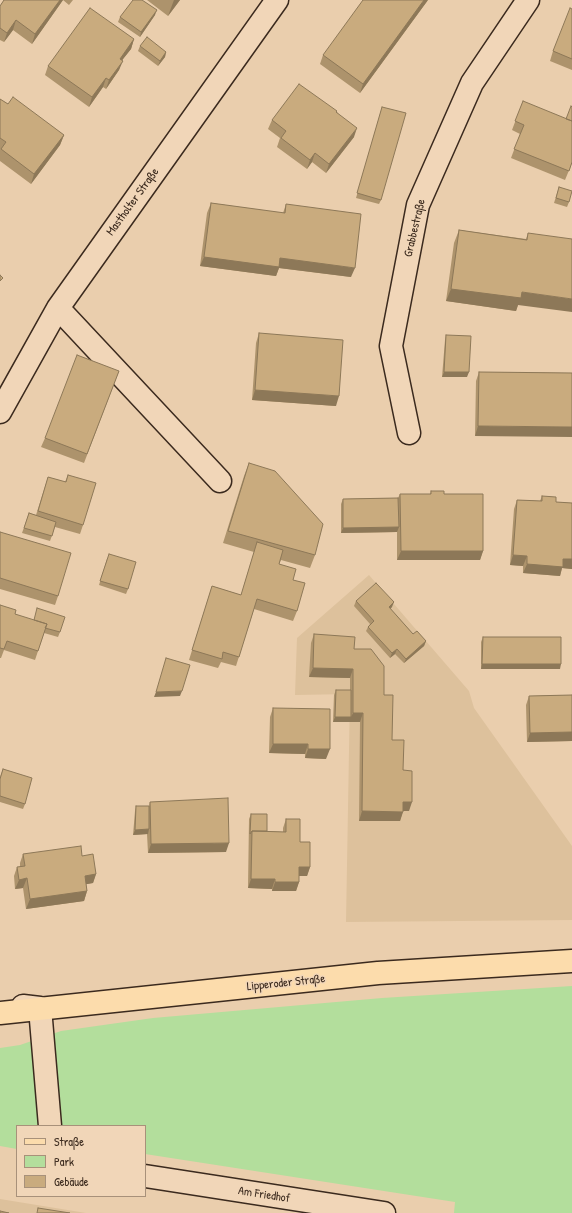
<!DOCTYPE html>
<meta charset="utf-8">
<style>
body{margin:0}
#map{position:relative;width:572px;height:1213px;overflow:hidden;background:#eacead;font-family:"Patrick Hand",sans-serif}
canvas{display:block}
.legend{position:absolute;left:16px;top:1125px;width:130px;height:72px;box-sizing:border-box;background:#f1d6b8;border:1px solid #a8917a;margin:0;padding:5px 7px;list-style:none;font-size:12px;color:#3b2a1e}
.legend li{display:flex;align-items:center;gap:8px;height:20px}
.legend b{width:20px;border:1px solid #a8917a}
</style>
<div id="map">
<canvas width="572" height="1213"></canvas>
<ul class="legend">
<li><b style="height:5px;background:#fcdcac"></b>Straße</li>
<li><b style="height:11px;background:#b3de9c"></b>Park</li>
<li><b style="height:11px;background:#c9ab7e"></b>Gebäude</li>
</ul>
</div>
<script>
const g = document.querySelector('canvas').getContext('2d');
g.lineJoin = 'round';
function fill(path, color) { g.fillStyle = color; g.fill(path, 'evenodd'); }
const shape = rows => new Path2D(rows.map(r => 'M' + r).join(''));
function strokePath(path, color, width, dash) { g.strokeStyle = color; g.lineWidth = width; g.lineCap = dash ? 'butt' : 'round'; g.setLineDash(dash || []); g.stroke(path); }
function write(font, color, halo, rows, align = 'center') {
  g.font = font + ' "Patrick Hand",sans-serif'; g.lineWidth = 3; g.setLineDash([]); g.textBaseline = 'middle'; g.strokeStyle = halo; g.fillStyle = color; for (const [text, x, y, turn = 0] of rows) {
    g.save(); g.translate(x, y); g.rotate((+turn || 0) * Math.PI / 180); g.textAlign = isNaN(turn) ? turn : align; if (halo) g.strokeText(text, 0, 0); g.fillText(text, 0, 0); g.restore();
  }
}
const built = shape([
 [369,575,469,691,474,708,572,846,572,920,346,922,350,694,295,695,297,638],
 [0,1199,86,1213,0,1213]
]);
const green = shape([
 [572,986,572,1213,454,1213,455,1202,145,1154,145,1126,17,1126,17,1149,0,1146,0,1048,20,1045,61,1031,153,1018,382,998]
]);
const minor = shape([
 [58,308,220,481],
 [0,412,58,308,277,0],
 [409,433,391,346,418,205,472,83,528,0],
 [23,1006,40,1008,50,1126],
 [145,1176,384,1213]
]);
const major = shape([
 [0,1013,378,973,572,961]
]);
const wall = shape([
 [4,0,73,0,69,5,63,0,32,44,13,30,4,42,0,40,0,6],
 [147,0,180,0,168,16],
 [428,0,360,93,320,64,323,55],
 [572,9,572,70,550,61,553,51],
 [155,15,140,37,118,22,120,17],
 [134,39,131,49,122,60,119,70,106,89,103,87,89,107,45,75,48,66],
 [140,46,166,52,165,57,158,66,138,51],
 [0,99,8,104,64,135,60,145,31,184,0,161],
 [523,101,572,163,565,180,511,158,520,134,512,130],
 [382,107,381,200,379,204,356,198],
 [337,112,354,137,326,173,312,162,307,169,277,147,280,138,268,129,272,120],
 [559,187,569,202,567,207,554,203],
 [211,203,283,213,286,204,351,277,279,268,276,276,200,266,207,213],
 [459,230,526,239,528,233,518,305,516,311,446,301,454,243],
 [259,333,336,406,252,400,256,343],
 [446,335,467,377,442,377,445,340],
 [119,371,84,463,41,447,45,438],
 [479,372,572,373,475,436,476,381],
 [249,463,315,555,310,568,281,560,279,564,293,580,297,611,293,621,254,609,236,666,221,662,218,668,189,660,212,586,241,595,254,552,223,543,244,476],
 [68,475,83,525,80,534,55,527,50,541,22,533,29,513,36,515,48,477,65,482],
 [431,491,444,494,483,551,480,560,397,560,397,532,341,533,341,504,343,499,398,498,400,494,430,494],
 [542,496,556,502,572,503,572,569,562,568,560,576,523,573,523,566,510,565,514,509,517,500,540,501],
 [0,532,58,596,55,605,0,589],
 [107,559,128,589,126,594,99,585],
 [356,601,392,607,390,609,413,634,426,641,424,646,404,663,395,654,390,658,366,631,368,627,370,624,354,606],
 [0,605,15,614,60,632,58,637,44,633,35,660,4,650,1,658,0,658],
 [314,634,354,649,384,695,392,740,403,770,409,811,403,811,400,821,359,821,360,722,333,722,334,695,336,690,350,690,350,678,309,677,311,643],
 [483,637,560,669,481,669,481,642],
 [572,695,572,741,527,742,526,705,529,696],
 [273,708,326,759,305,758,305,754,269,753,270,717],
 [3,769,25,804,23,809,0,802,0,777],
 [150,802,226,852,148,853,147,834,133,835,135,811,136,806,149,806],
 [251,814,267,831,283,832,283,828,286,819,300,842,310,867,307,876,299,876,299,882,296,891,272,891,272,889,248,888,249,819],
 [23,854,82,856,96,874,93,883,86,884,87,891,84,901,26,909,23,888,15,889,14,876,17,867,20,867,20,863]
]);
const shadedWall = shape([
 [60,0,63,0,32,44,35,34],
 [174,0,180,0,168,16],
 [424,0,428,0,360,93,363,84],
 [157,10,155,15,140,37,141,32],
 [16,20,13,30,4,42,7,33],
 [134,39,131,49,116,68,120,59],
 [166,52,165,57,158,66,160,61],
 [123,61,119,70,106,89,109,80],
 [106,78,103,87,89,107,92,97],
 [357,128,354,137,326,173,329,164],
 [64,135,60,145,31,184,34,174],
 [315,153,312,162,307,169,310,160],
 [204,257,280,258,355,268,351,277,279,268,276,276,200,266],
 [451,289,522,292,572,299,572,312,518,305,516,311,446,301],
 [444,372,469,372,467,377,442,377],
 [255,390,339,396,336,406,252,400],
 [478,426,572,427,572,437,475,436],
 [399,527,397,532,341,533,343,528],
 [401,551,483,551,480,560,397,560],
 [513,555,527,556,523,566,510,565],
 [563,559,572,559,572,569,562,568,560,576,523,573,527,564],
 [394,602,392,607,387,612,389,607],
 [426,641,424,646,404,663,406,659],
 [397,649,395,654,390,658,392,653],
 [482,664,561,664,560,669,481,669],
 [313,668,353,669,350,678,309,677],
 [182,691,180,696,154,697,156,692],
 [353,713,363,713,360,722,333,722,335,717,351,717],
 [572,732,572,741,527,742,530,733],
 [273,744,308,744,305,754,269,753],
 [308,749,330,749,326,759,305,758],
 [403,802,412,802,409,811,400,811],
 [362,811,403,812,400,821,359,821],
 [149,829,148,834,133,835,135,830],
 [229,843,226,852,148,853,151,844],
 [299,867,310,867,307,876,296,876],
 [96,874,93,883,82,885,85,876],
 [27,878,23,888,15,889,19,880],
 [251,879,275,879,272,889,248,888],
 [275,882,299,882,296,891,272,891],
 [87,891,84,901,26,909,30,899]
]);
const building = shape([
 [4,0,60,0,35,34,16,20,7,33,0,28,0,6,4,0],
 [133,0,142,0,157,10,141,32,120,17,133,0],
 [363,0,424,0,363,84,323,55,363,0],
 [90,8,134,39,120,59,123,61,109,80,106,78,92,97,48,66,90,8],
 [570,8,572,9,572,59,553,51,570,8],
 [147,37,166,52,160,61,140,46,147,37],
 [299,84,337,111,336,112,357,128,329,164,315,153,310,160,281,138,286,131,272,120,299,84],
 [13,97,64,135,34,174,1,149,6,142,0,138,0,99,8,104,13,97],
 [523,101,572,121,572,162,569,171,514,149,524,125,515,121,523,101],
 [571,106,572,107,572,121,566,119,571,106],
 [382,107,406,113,381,200,357,193,382,107],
 [559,187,572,191,569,202,556,198,559,187],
 [211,203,285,213,286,204,361,214,355,268,280,258,279,267,204,257,211,203],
 [459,230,527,240,528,233,572,239,572,299,522,292,521,298,451,289,459,230],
 [0,275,3,278,0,281,0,275],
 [259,333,343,340,339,396,255,390,259,333],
 [446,335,471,336,469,372,444,372,446,335],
 [77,355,119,371,87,454,45,438,77,355],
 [479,372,572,373,572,427,478,426,479,372],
 [249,463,275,471,323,524,315,555,228,531,249,463],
 [68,475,96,483,83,525,38,511,48,477,66,482,68,475],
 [431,491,444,491,444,494,483,494,483,551,401,551,400,494,431,494,431,491],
 [542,496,556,497,556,502,572,503,572,559,563,559,563,567,527,564,527,556,513,555,517,500,542,501,542,496],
 [398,498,399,527,343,528,343,499,398,498],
 [29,513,56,522,52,536,24,528,29,513],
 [0,532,71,553,58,596,0,578,0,532],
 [257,542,283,550,279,564,296,569,293,580,305,583,297,611,257,599,239,657,223,652,222,659,192,650,212,586,241,595,257,542],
 [109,554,136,562,128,589,100,581,109,554],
 [376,583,394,602,389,607,413,634,417,631,426,641,406,659,397,649,392,653,368,627,374,621,356,601,376,583],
 [0,605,16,610,15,614,47,624,38,651,7,641,4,649,0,648,0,605],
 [37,608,65,617,60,632,45,628,47,624,34,620,37,608],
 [314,634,355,637,354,649,371,649,384,666,384,695,393,695,392,740,404,740,403,770,412,771,412,802,403,802,403,812,362,811,363,713,353,713,353,669,313,668,314,634],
 [483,637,561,637,561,664,482,664,483,637],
 [166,658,190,665,182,691,156,692,166,658],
 [336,690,351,690,351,717,335,717,336,690],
 [572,695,572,732,530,733,529,696,572,695],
 [273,708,330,709,330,749,308,749,308,744,273,744,273,708],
 [3,769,32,778,25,804,0,796,0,779,3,769],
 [228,798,229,843,151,844,150,802,228,798],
 [136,806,149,806,149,829,135,830,136,806],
 [251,814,267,814,267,831,252,831,250,834,251,814],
 [286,819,300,819,300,842,310,842,310,867,299,867,299,882,275,882,275,879,251,879,252,831,286,832,286,819],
 [81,846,82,856,93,854,96,874,85,876,87,891,30,899,27,878,19,880,17,867,25,866,23,854,81,846],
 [38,1208,70,1213,37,1213,38,1208],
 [0,1211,9,1213,0,1213,0,1211]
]);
const streetNames = [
 ["Mastholter Straße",133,202,-54],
 ["Grabbestraße",415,228,-77],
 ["Lipperoder Straße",286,983,-6],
 ["Am Friedhof",264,1195,9]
];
fill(built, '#ddc19c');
fill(green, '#b3de9c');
strokePath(minor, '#3b2a1e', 25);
strokePath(major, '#3b2a1e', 25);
strokePath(minor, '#f1d6b8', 22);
strokePath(major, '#fcdcac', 22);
fill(wall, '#ad936c');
fill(shadedWall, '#8d7858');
fill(building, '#c9ab7e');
strokePath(building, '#8d7858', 1);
write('12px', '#3b2a1e', '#f1d6b8', streetNames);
</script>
